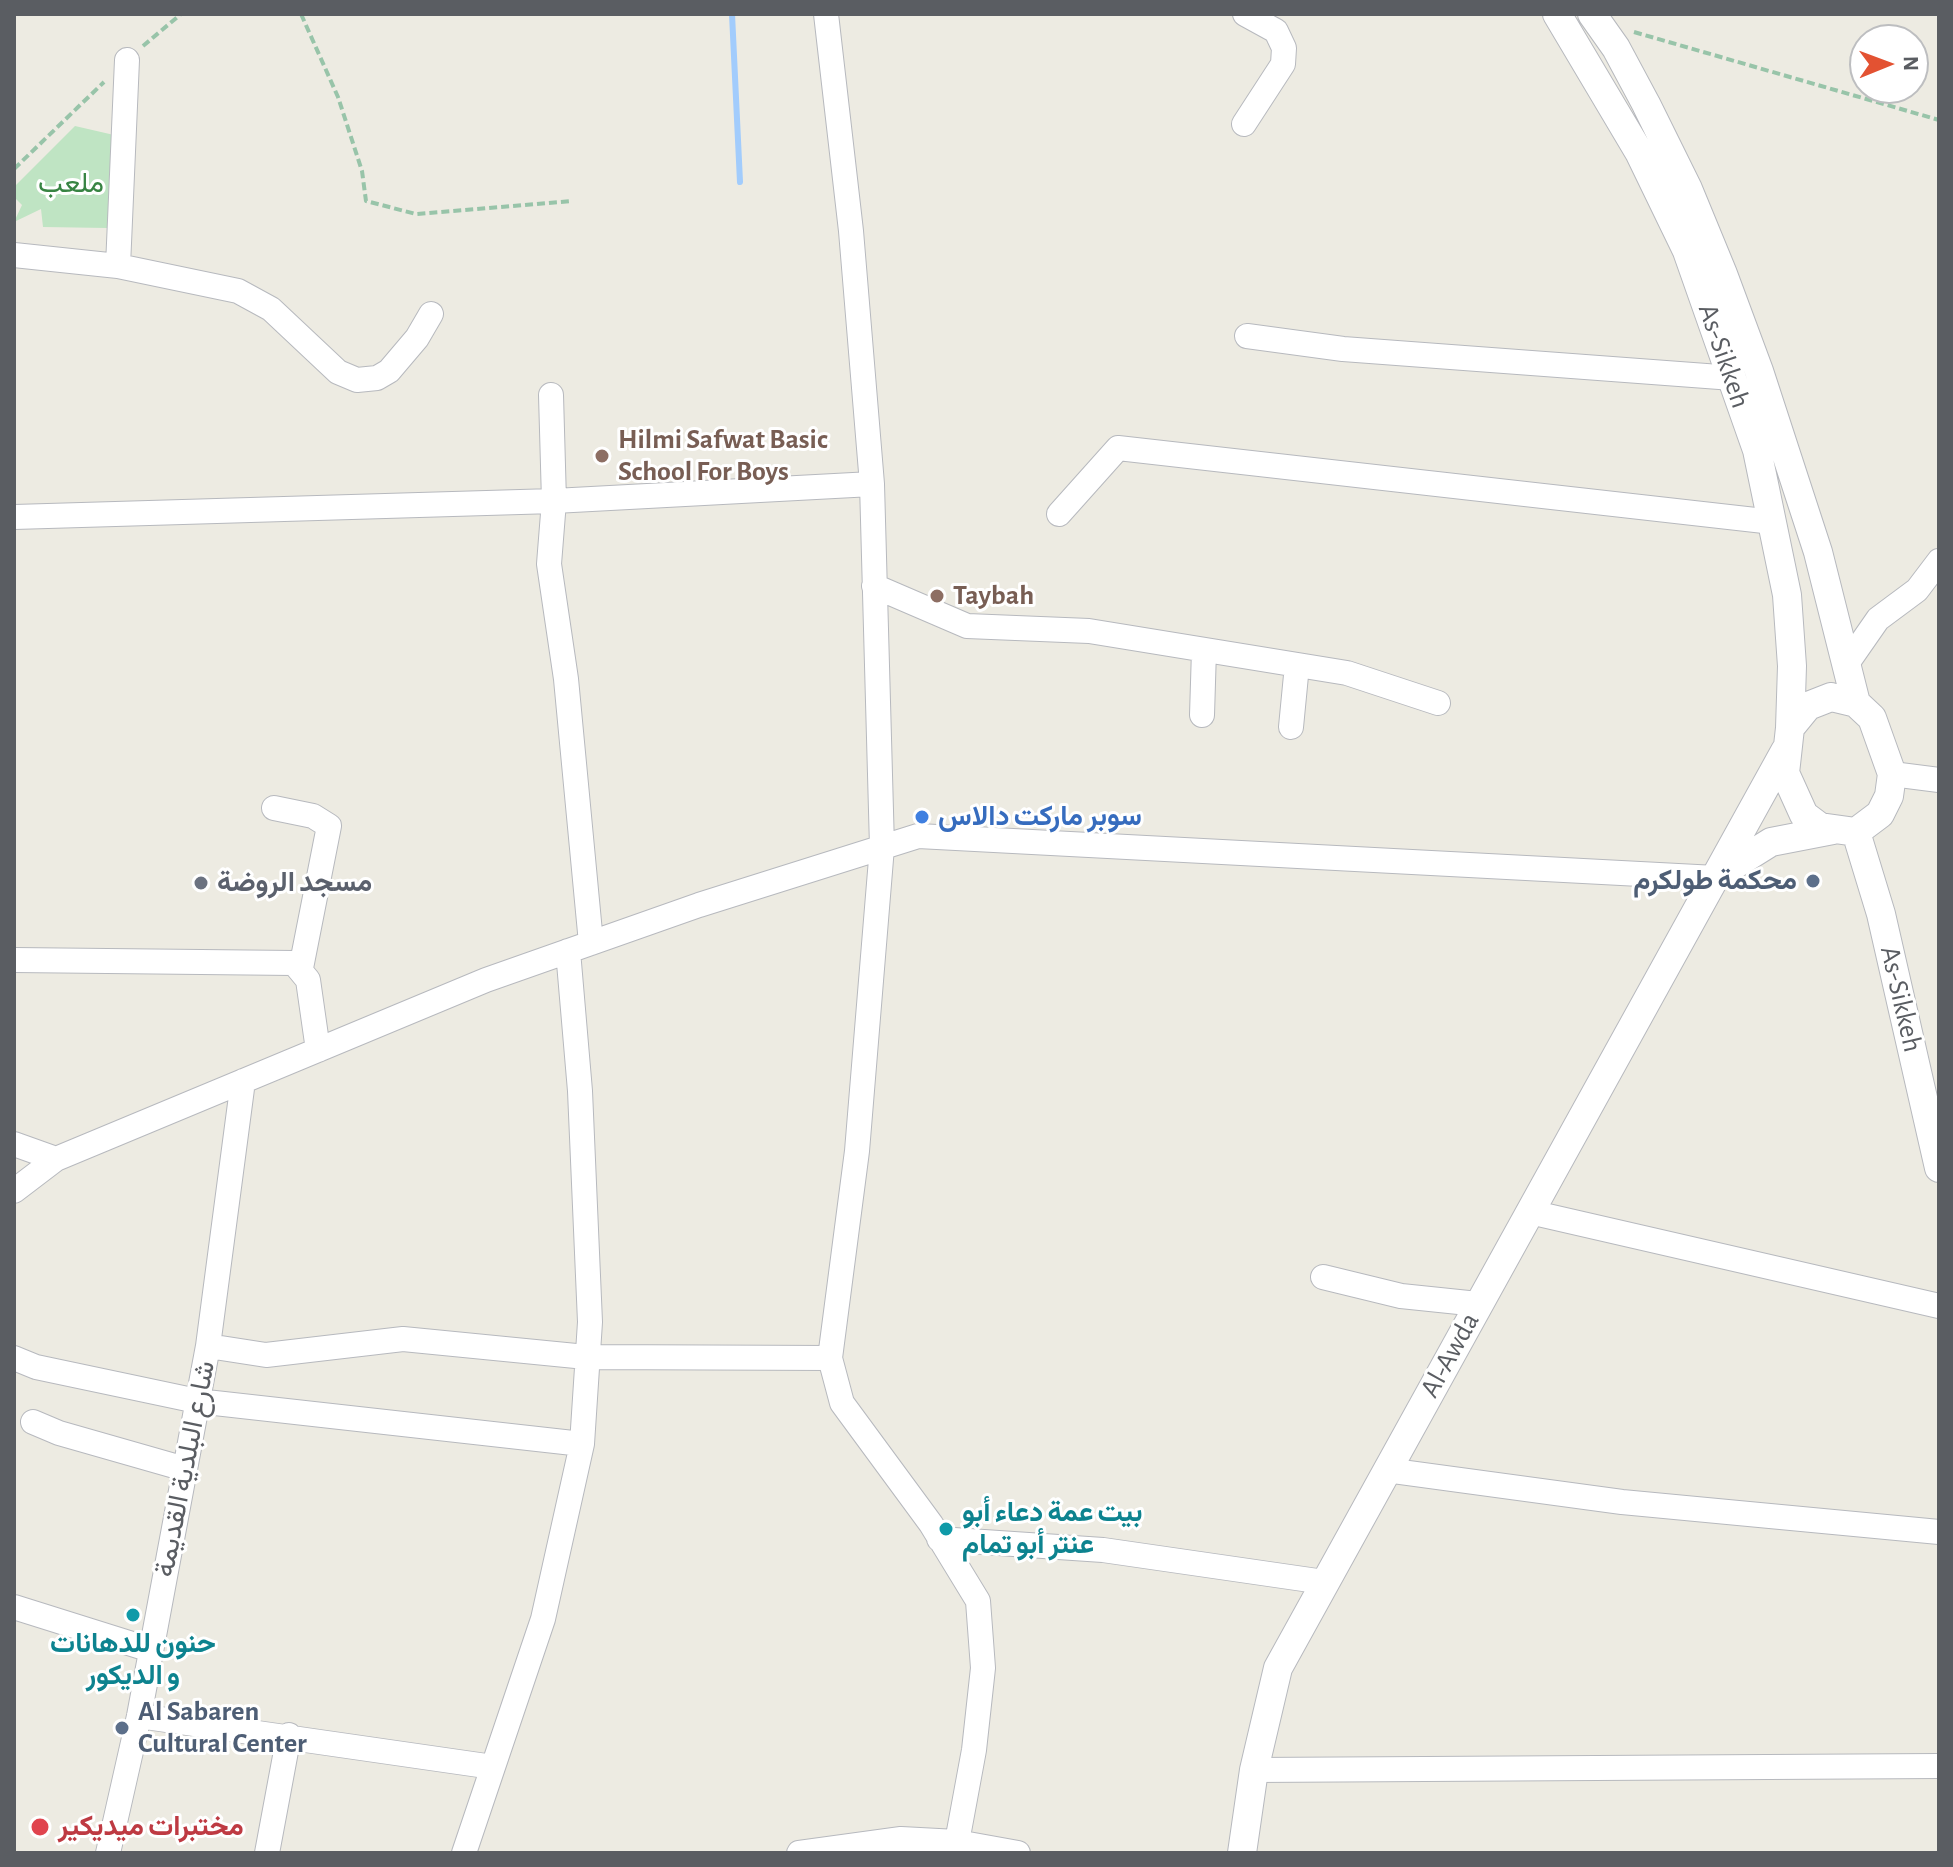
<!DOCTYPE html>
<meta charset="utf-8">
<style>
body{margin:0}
#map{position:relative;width:1953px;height:1867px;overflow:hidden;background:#edebe2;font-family:"Alegreya Sans",sans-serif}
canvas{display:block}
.frame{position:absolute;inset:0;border:16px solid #5a5d62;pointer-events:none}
.north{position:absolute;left:1849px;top:24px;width:80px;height:80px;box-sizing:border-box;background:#fff;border:2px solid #bdbec0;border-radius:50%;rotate:89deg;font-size:22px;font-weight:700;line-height:32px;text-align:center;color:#5a5d62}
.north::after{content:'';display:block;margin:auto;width:28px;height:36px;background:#e35232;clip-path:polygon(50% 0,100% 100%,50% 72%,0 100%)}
</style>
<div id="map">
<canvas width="1953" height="1867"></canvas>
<div class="frame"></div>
<div class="north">N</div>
</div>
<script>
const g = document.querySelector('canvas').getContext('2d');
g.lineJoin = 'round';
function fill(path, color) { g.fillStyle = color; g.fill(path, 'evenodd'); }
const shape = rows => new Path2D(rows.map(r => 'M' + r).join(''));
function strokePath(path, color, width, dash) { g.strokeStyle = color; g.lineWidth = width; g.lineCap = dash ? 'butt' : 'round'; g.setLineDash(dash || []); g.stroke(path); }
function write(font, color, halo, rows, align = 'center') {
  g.font = font + ' "Alegreya Sans",Vazirmatn,sans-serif'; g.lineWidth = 6; g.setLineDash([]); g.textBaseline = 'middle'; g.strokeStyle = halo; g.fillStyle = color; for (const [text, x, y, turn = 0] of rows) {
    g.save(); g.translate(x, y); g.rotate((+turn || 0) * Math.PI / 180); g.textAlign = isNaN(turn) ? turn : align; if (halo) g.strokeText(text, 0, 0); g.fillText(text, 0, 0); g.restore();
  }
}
const green = shape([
 [75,126,114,135,107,228,43,227,41,209,14,222,22,205,14,197,14,187]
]);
const stream = shape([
 [732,14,740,182]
]);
const path = shape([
 [301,14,338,97,362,171,366,201,416,214,572,201],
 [1634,32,1939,120],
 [143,46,181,14],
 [14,169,104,82]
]);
const minor = shape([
 [826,14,851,231,872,484,882,847,857,1151,830,1358,842,1403,931,1524,978,1601,983,1668,974,1750,957,1842],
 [1244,124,1283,64,1284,48,1276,31,1245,14],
 [14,255,118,266,238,291,271,309,338,372,357,380,377,378,389,371,417,338,431,314],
 [118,266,127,60],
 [1247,336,1343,349,1733,378],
 [551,395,554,501,549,564,566,679,591,943],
 [1059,514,1118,448,1773,522],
 [14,517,554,501,872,484],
 [874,586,967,626,1089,631,1347,673,1438,703],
 [1846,665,1878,619,1917,590,1939,561],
 [1202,715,1204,650],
 [1291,727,1297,665],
 [1892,774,1939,780],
 [274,808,313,816,329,826,301,968],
 [14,960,294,963,308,980,318,1050],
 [14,1144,56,1159],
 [14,1191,56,1159,486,980,699,905,918,836,1716,878],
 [1530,1212,1939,1306],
 [1323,1277,1401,1296,1478,1304],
 [208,1346,266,1355,403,1339,586,1357,830,1358],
 [14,1358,36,1367,197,1401,582,1444],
 [33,1422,59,1433,185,1469],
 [1386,1470,1622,1502,1939,1532],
 [939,1539,1103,1550,1324,1582],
 [14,1607,151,1650],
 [139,1716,493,1767],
 [1254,1770,1939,1766],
 [108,1853,139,1716,208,1346,243,1081],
 [267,1853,289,1735],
 [464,1853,543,1619,582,1444,590,1322,580,1091,568,951],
 [799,1853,901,1839,957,1842,1018,1853]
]);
const tertiary = shape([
 [1557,14,1639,152,1687,251,1757,450,1787,595,1792,666,1790,728],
 [1592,14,1616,48,1646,104,1688,189,1723,274,1759,371,1818,552,1856,703],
 [1831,697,1856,703,1872,718,1892,774,1889,796,1880,814,1856,832,1820,827,1804,815,1785,773,1790,728,1808,706,1831,697],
 [1856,832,1881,914,1939,1168],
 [1723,872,1771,842,1833,830],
 [1242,1853,1254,1770,1278,1668,1785,751]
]);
const markers = [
 [602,456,8,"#8d6e63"],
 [937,596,8,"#8d6e63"],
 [922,817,8,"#3f7fe0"],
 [1813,881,8,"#5c6f8a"],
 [201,883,8,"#6b7280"],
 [946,1529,8,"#0f9aa8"],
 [133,1615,8,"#0f9aa8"],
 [122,1728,8,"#5c6f8a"],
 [40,1827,10,"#e0444e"]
];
const parkNames = [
 ["ملعب",71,184]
];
const streetNames = [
 ["As-Sikkeh",1724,356,71],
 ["As-Sikkeh",1901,999,77],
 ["Al-Awda",1450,1355,-61],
 ["شارع البلدية القديمة",185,1469,-79]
];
const educationNames = [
 ["Hilmi Safwat Basic",618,440],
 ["School For Boys",618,472],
 ["Taybah",953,596]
];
const shopNames = [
 ["سوبر ماركت دالاس",938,817]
];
const serviceNames = [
 ["محكمة طولكرم",1797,881],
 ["Al Sabaren",138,1712,"left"],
 ["Cultural Center",138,1744,"left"]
];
const worshipNames = [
 ["مسجد الروضة",217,883]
];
const cultureNames = [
 ["بيت عمة دعاء أبو",962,1513],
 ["عنتر أبو تمام",962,1545],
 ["حنون للدهانات",133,1644,"center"],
 ["و الديكور",133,1676,"center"]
];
const healthNames = [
 ["مختبرات ميديكير",58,1827]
];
fill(green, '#bfe4c3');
strokePath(stream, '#a2ccfc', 6);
strokePath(minor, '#b7b9be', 26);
strokePath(tertiary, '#b7b9be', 30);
strokePath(path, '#98c4a9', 4, [8, 4]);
strokePath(minor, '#fff', 24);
strokePath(tertiary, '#fff', 28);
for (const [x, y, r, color] of markers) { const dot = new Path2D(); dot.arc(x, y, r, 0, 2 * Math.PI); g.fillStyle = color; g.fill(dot); strokePath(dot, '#fff', 3); }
write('28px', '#388443', '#fff', parkNames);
write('28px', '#5a5d62', '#fff', streetNames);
write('bold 28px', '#785e54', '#fff', educationNames, 'left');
write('bold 28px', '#366cbe', '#fff', shopNames, 'left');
write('bold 28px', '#4e5e75', '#fff', serviceNames, 'right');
write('bold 28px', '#5b616d', '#fff', worshipNames, 'left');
write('bold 28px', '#0d838f', '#fff', cultureNames, 'left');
write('bold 28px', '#be3a42', '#fff', healthNames, 'left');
</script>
